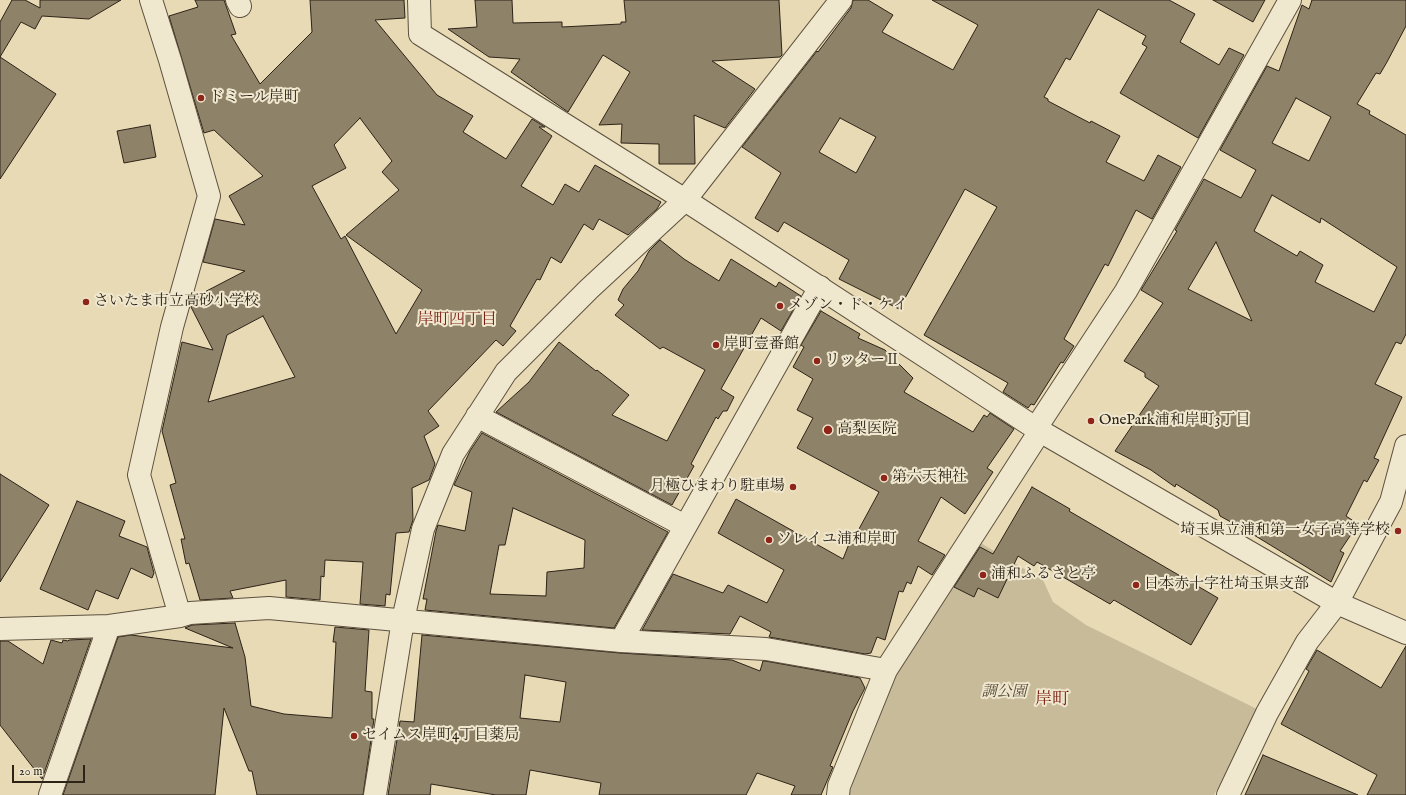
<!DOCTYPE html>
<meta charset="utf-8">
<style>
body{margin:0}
#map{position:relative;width:1406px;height:795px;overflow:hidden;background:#e8dab5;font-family:"IM FELL English",serif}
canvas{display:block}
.scale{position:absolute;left:12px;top:765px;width:73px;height:18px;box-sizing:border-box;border:2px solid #2d2317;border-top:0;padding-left:5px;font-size:12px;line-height:14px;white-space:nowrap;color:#2d2317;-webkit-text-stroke:3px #f0e7cf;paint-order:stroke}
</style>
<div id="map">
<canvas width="1406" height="795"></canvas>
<div class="scale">20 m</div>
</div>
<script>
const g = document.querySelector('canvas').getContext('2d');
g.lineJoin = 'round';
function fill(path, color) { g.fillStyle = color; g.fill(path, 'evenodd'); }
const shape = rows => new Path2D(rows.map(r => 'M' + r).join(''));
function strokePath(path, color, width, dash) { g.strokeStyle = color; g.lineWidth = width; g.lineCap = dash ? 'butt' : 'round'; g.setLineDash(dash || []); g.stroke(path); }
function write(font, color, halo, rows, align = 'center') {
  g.font = font + ' "IM FELL English","Noto Serif JP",serif'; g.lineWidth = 4; g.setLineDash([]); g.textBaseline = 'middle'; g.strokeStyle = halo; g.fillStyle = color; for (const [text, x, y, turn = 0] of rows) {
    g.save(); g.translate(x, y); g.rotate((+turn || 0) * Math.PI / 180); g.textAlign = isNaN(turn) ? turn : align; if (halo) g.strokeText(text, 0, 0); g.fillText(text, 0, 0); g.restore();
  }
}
const green = shape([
 [979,542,1043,580,1053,602,1086,625,1259,710,1214,795,849,795,864,746,888,686]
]);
const building = shape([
 [12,0,25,0,40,8,40,0,121,0,89,19,42,16,35,29,21,22,0,57,0,22,12,0],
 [195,0,224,0,236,34,231,35,260,84,312,32,310,0,404,0,405,18,375,20,437,95,473,116,463,132,506,159,532,119,545,127,539,127,552,136,521,186,553,205,565,184,579,192,595,165,661,202,657,209,628,235,599,219,593,230,584,224,561,263,551,257,540,280,537,279,510,326,516,331,503,346,496,340,428,411,439,426,424,436,435,464,429,480,412,488,413,520,409,532,396,533,390,595,386,594,385,606,360,604,363,562,325,560,324,577,321,576,320,600,286,597,286,580,230,591,233,598,200,600,189,563,186,564,181,539,185,539,170,485,176,483,162,431,182,342,213,350,191,307,193,298,245,271,203,262,215,219,245,225,229,196,263,176,214,130,204,133,169,16,198,7,195,0],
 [360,118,392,161,382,172,399,190,346,235,422,290,396,334,345,236,341,239,312,186,346,168,334,145,360,118],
 [263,316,295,377,208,402,227,335,263,316],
 [475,0,512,0,513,23,562,22,562,27,621,24,621,22,626,22,624,0,779,0,782,55,780,57,712,61,755,89,725,128,694,115,695,164,659,164,659,144,621,143,622,124,599,125,630,72,603,55,568,112,511,72,520,59,489,57,448,29,477,27,475,0],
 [853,0,868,0,893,15,882,32,953,70,978,25,932,0,1169,0,1195,14,1180,42,1219,65,1229,48,1244,55,1198,138,1120,93,1147,47,1142,44,1146,36,1098,9,1070,60,1066,58,1044,97,1048,99,1048,101,1090,123,1091,121,1120,136,1106,162,1144,181,1158,155,1181,167,1152,219,1136,210,1108,266,1105,264,1064,339,1074,346,1063,363,1061,362,1034,405,1031,404,1028,408,1003,392,1008,383,924,335,997,207,965,189,899,309,839,279,849,260,784,222,778,232,755,218,781,173,742,147,817,51,818,52,851,8,853,0],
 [840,118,876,137,856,173,819,152,840,118],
 [1213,0,1265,0,1253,22,1213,0],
 [1312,0,1406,0,1406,26,1387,62,1380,74,1376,73,1357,104,1370,111,1369,114,1406,135,1406,334,1401,344,1396,342,1375,384,1402,397,1374,458,1379,460,1367,482,1364,480,1346,516,1358,524,1340,551,1344,553,1331,582,1249,532,1220,516,1218,510,1176,484,1175,487,1151,470,1115,451,1159,386,1145,377,1145,373,1124,361,1163,303,1141,290,1177,231,1175,230,1204,179,1241,198,1256,170,1220,150,1267,66,1279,71,1302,5,1309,9,1312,0],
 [1296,98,1331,117,1309,161,1272,143,1296,98],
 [1272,195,1320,223,1321,218,1397,267,1374,312,1315,282,1323,265,1300,251,1297,256,1254,231,1272,195],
 [1216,242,1252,321,1188,289,1216,242],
 [0,57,56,94,0,179,0,57],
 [150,125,156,157,124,163,117,131,150,125],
 [660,240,684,259,719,281,731,259,776,287,779,282,801,296,781,331,761,318,721,389,734,397,727,411,723,411,718,419,716,417,691,464,694,466,672,505,496,412,529,382,559,342,596,371,597,370,629,395,612,415,667,441,705,370,663,347,660,349,615,315,624,305,618,300,623,289,638,271,649,251,660,240],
 [821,311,860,334,858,338,885,350,913,378,904,392,973,432,984,415,987,417,990,413,1014,429,987,468,993,472,965,514,941,497,918,541,945,555,932,575,918,566,911,584,907,582,903,592,899,591,885,640,877,637,871,653,865,654,769,637,771,632,740,616,730,634,642,630,673,574,723,593,728,585,767,603,784,570,718,533,736,499,843,559,851,539,853,540,879,492,797,448,813,418,797,410,813,379,793,367,804,347,801,345,821,311],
 [482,433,668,532,614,628,425,610,427,599,423,599,436,531,438,525,465,531,472,492,454,485,470,451,482,433],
 [513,508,585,540,584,568,547,572,546,596,490,594,499,545,505,545,513,508],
 [0,474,49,505,0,582,0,474],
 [1032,487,1070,509,1069,511,1218,598,1191,645,1114,600,1110,604,1037,562,1034,566,1018,556,998,598,978,588,974,597,954,587,980,547,993,554,1032,487],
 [77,501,125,521,119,536,147,547,154,573,152,578,131,568,118,599,96,590,88,610,40,589,77,501],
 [235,623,245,657,251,706,284,714,332,718,336,642,333,642,335,627,369,630,365,691,372,692,372,719,374,719,363,795,257,795,252,771,249,771,224,708,215,795,63,795,118,637,131,635,233,648,185,628,192,625,235,623],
 [422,635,620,653,732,660,760,671,763,661,765,661,860,678,865,688,853,711,830,766,833,767,821,795,791,795,795,786,757,773,746,795,599,795,601,783,530,770,526,795,496,795,431,784,430,795,388,795,400,721,414,722,422,635],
 [525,675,566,682,560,722,520,718,525,675],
 [91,639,42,779,0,725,0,641,8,641,43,664,51,640,62,643,63,640,68,641,69,640,91,639],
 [1406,646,1406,795,1367,795,1377,775,1281,724,1309,671,1306,669,1317,650,1381,688,1406,646],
 [1263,755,1358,795,1245,795,1263,755]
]);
const minor = shape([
 [151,0,170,60,209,196,172,327,139,475,180,616],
 [237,0,240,6],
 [477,416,685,526],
 [1036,428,1126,291,1290,0],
 [0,629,109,626,180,616,190,613,269,608,621,641,766,649,886,670],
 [621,641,820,287],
 [50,795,109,626],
 [375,795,403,620,423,529,453,454,506,372,589,289,685,200,841,0],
 [838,795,839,786,886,670,1040,431]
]);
const tertiary = shape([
 [419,0,420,34,685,200,1040,431,1337,603,1406,633],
 [1228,795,1267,713,1307,642,1337,603,1391,502,1406,446]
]);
const markers = [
 [201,98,4,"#8f2418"],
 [86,302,4,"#8f2418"],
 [780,306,4,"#8f2418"],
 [716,345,4,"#8f2418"],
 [817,361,4,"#8f2418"],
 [1091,421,4,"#8f2418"],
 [828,430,5,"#8f2418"],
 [884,478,4,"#8f2418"],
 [793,487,4,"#8f2418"],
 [1398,531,4,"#8f2418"],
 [769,540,4,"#8f2418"],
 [983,575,4,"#8f2418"],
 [1136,585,4,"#8f2418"],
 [354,736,4,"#8f2418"]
];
const poiNames = [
 ["ドミール岸町",209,98],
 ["さいたま市立高砂小学校",94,302],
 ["メゾン・ド・ケイ",788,306],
 ["岸町壹番館",724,345],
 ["リッターⅡ",825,361],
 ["OnePark浦和岸町3丁目",1099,421],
 ["高梨医院",837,430],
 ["第六天神社",892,478],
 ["月極ひまわり駐車場",785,487,"right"],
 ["埼玉県立浦和第一女子高等学校",1390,531,"right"],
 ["ソレイユ浦和岸町",777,540],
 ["浦和ふるさと亭",991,575],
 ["日本赤十字社埼玉県支部",1144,585],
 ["セイムス岸町4丁目薬局",362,736]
];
const parkNames = [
 ["調公園",1004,693]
];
const neighbourhoodNames = [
 ["岸町四丁目",457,321]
];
const quarterNames = [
 ["岸町",1052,701]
];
fill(green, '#c8bb9a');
fill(building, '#8e8269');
strokePath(building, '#2d2317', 1);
strokePath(minor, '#5c513e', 24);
strokePath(tertiary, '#5c513e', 24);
strokePath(minor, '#f0e7cf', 22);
strokePath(tertiary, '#f0e7cf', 22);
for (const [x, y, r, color] of markers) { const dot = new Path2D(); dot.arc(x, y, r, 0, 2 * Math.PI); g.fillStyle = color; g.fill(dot); strokePath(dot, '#f0e7cf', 1.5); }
write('15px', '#2d2317', '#f0e7cf', poiNames, 'left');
write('italic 15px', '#544938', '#f0e7cf', parkNames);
write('16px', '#7a1f14', '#f0e7cf', neighbourhoodNames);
write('17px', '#7a1f14', '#f0e7cf', quarterNames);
</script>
